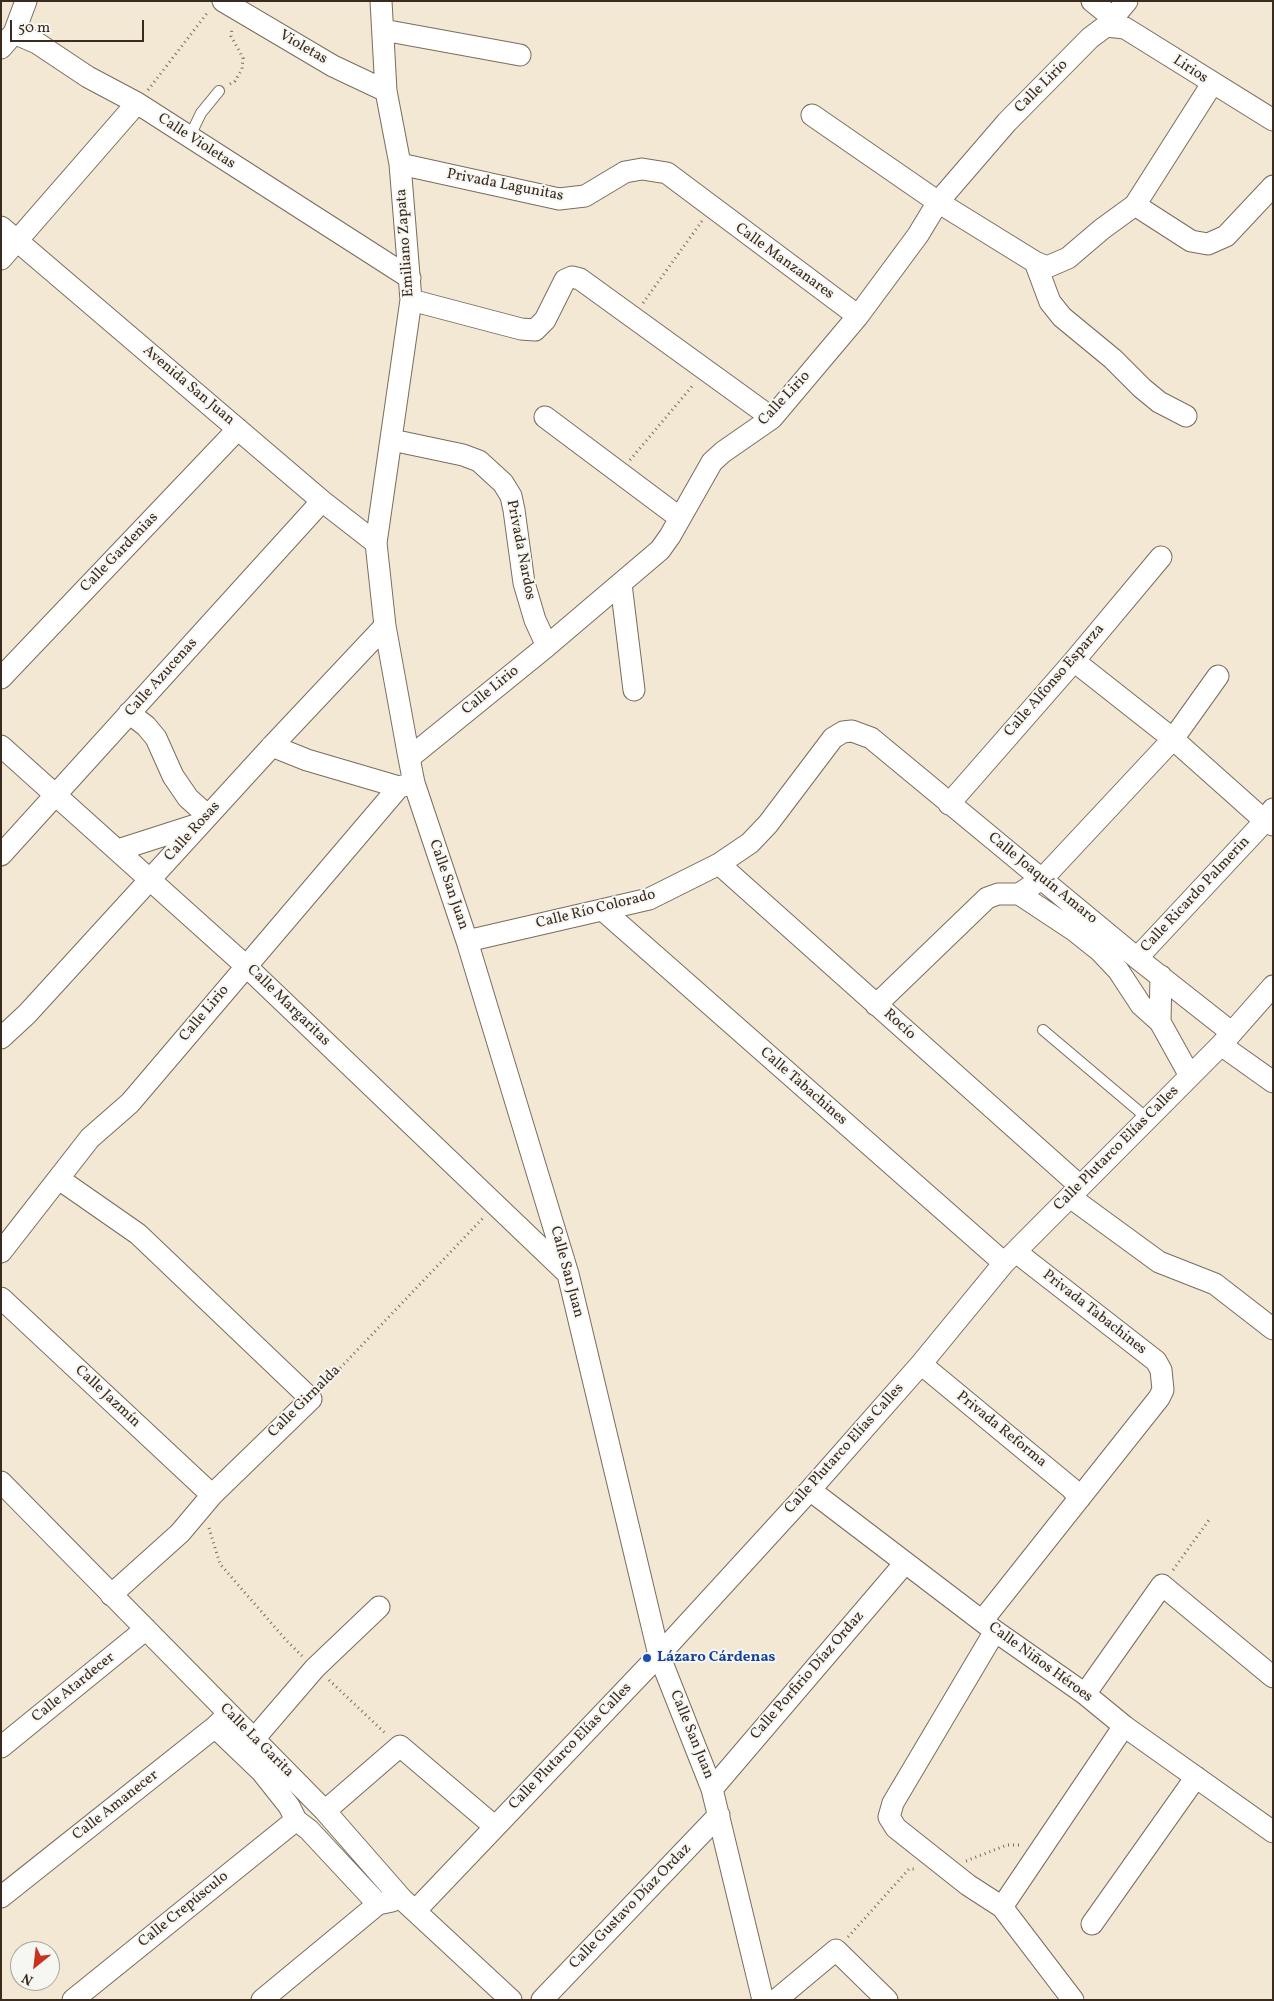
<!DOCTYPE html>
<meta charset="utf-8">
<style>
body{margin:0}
#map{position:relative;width:1274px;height:2001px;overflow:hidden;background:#f2e8d4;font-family:Vollkorn,serif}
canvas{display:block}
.frame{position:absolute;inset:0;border:2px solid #3b2a1e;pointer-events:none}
.north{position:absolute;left:10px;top:1941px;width:50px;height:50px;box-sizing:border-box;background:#f6f6f2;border:1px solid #aba49d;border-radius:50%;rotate:209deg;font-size:14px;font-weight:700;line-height:20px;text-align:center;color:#3b2a1e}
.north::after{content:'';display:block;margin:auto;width:18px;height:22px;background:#c8321e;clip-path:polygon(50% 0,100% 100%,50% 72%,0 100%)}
.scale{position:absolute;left:10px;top:20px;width:134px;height:22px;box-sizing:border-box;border:2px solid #3b2a1e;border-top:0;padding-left:6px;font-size:15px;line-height:18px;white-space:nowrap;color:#3b2a1e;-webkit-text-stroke:4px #f6f6f2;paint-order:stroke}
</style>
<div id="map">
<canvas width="1274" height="2001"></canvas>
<div class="frame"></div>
<div class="north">N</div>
<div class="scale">50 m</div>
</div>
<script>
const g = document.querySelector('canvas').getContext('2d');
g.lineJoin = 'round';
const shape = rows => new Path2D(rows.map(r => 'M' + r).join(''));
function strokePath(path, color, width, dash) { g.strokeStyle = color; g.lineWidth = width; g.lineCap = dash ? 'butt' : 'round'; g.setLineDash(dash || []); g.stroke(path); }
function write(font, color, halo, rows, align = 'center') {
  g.font = font + ' Vollkorn,serif'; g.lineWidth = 4; g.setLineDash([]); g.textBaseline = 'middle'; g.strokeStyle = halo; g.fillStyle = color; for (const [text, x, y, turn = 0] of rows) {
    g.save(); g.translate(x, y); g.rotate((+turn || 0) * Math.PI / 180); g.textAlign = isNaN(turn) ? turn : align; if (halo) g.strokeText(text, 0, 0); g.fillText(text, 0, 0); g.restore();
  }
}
const path = shape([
 [230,84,235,81,242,69,243,58,231,36,232,28],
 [148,90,208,12],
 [643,303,702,221],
 [630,460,694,384],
 [323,1386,483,1218],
 [209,1528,220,1564,286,1640,302,1656],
 [1173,1570,1209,1520],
 [329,1680,386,1734],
 [966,1861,1007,1845,1022,1845],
 [848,1937,909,1869,916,1869]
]);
const lane = shape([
 [189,138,201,113,219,91],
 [1043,1030,1147,1118]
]);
const street = shape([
 [223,1,333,66,386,91],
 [381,1,386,91,400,164,411,300,376,543,385,626,409,758,414,783,467,941,568,1274,659,1655,712,1789,763,2000],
 [1092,1,1113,18],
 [1106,26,1125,28,1273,120],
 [383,30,520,55],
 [14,33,37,43,88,77,137,103,410,278],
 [1,48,14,33,26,1],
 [812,115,938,202,1035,262,1047,267,1068,258,1102,229,1135,205,1212,84],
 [400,164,559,199,585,196,625,172,642,169,667,173,858,316],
 [1135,205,1191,241,1208,244,1226,236,1273,186],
 [1,227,322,501,376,543],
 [1,259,137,103],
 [1035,262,1050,302,1062,317,1113,359,1142,388,1159,402,1186,416],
 [411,300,521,329,535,330,545,320,565,280,572,277,580,279,772,418],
 [545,417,680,518],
 [392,440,463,455,479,461,503,483,511,496,514,510,524,583,535,620,547,646],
 [621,584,634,690],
 [1074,661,1173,739,1265,821,1273,825],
 [1,678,238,429],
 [129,713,146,726,156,738,173,776,188,798,208,816],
 [1,746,246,966,568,1274],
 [272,746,307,760,399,787],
 [409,758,547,646,660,550,670,536,712,462,723,452,772,418,858,316,918,235,938,202,1007,122,1090,38,1106,26,1127,1],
 [949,804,1074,661,1161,557],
 [118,850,199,824],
 [1,855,322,501],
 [719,864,1080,1186],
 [1019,894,1075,931,1100,951,1118,970,1141,1005,1160,1022],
 [603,910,1004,1263],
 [467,941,649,899,719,864,750,843,768,824,833,738,843,732,852,731,871,738,1137,958,1231,1032],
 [1137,958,1265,821,1273,809],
 [1161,976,1160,1022,1190,1076],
 [876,1005,987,898,998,894,1019,894,1043,878,1173,739,1218,676],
 [1,1038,27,1014,272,746,385,626],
 [1221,1045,1273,1082],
 [59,1179,138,1234,311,1399,212,1495,180,1533,111,1595],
 [1070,1197,1159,1262,1215,1284,1273,1329],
 [1,1252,90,1138,130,1103,399,787,414,783],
 [1,1298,212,1495],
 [921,1364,1071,1488,1080,1498],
 [1,1482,325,1811,402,1899,511,2000],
 [810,1490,995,1631,1085,1694,1124,1726,1273,1832],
 [982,1621,1159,1398,1163,1390,1161,1370,1156,1361,1016,1252],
 [995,1631,893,1803,889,1817,896,1828,968,1885,1002,1907,1073,2000],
 [1085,1694,1162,1585,1273,1677],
 [215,1727,262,1772,289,1806,296,1820,309,1830,378,1904],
 [254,1739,315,1668,379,1607],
 [1,1747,146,1629],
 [712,1789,905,1563],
 [325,1811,400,1746,494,1826],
 [1,1897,215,1727,229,1714],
 [1002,1907,1124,1726],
 [416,1910,659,1655,810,1490,921,1364,1004,1263,1221,1045,1273,986],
 [1092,1924,1196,1777],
 [73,2000,296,1820],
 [262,2000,378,1904,392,1901],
 [542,2000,719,1815],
 [776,2000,836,1950,887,2000]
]);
const markers = [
 [647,1658,5,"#1a4fb4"]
];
const streetNames = [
 ["Violetas",303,48,30],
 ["Lirios",1190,70,33],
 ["Calle Lirio",1042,87,-45],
 ["Calle Violetas",196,142,33],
 ["Privada Lagunitas",505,186,11],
 ["Emiliano Zapata",406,243,-94],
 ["Calle Manzanares",784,262,36],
 ["Avenida San Juan",188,386,40],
 ["Calle Lirio",785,399,-47],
 ["Privada Nardos",520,550,79],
 ["Calle Gardenias",120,553,-46],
 ["Calle Azucenas",162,678,-48],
 ["Calle Alfonso Esparza",1055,681,-49],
 ["Calle Lirio",491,691,-39],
 ["Calle Rosas",193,832,-48],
 ["Calle Joaquín Amaro",1042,879,39],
 ["Calle San Juan",448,885,71],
 ["Calle Ricardo Palmerin",1196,895,-47],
 ["Calle Río Colorado",596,910,-14],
 ["Calle Margaritas",288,1006,44],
 ["Calle Lirio",205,1014,-50],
 ["Rocío",899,1025,42],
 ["Calle Tabachines",803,1087,41],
 ["Calle Plutarco Elías Calles",1117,1149,-45],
 ["Calle San Juan",566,1272,75],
 ["Privada Tabachines",1094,1313,38],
 ["Calle Jazmín",107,1397,43],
 ["Calle Girnalda",305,1402,-45],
 ["Privada Reforma",1001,1430,39],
 ["Calle Plutarco Elías Calles",845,1449,-48],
 ["Calle Niños Héroes",1040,1663,36],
 ["Calle Porfirio Díaz Ordaz",808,1676,-49],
 ["Calle Atardecer",74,1688,-39],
 ["Calle San Juan",691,1735,68],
 ["Calle La Garita",256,1741,45],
 ["Calle Plutarco Elías Calles",571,1747,-46],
 ["Calle Amanecer",116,1806,-38],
 ["Calle Gustavo Díaz Ordaz",631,1907,-46],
 ["Calle Crepúsculo",184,1910,-39]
];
const transitNames = [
 ["Lázaro Cárdenas",657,1658]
];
strokePath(lane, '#7b6c5e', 12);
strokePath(street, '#7b6c5e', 23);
strokePath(path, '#7b6c5e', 3, [1, 4]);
strokePath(lane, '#fff', 10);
strokePath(street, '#fff', 21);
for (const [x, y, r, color] of markers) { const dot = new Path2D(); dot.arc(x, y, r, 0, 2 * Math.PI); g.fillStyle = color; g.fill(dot); strokePath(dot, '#f6f6f2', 2); }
write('15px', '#3b2a1e', '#f6f6f2', streetNames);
write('bold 15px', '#164399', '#f6f6f2', transitNames, 'left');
</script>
